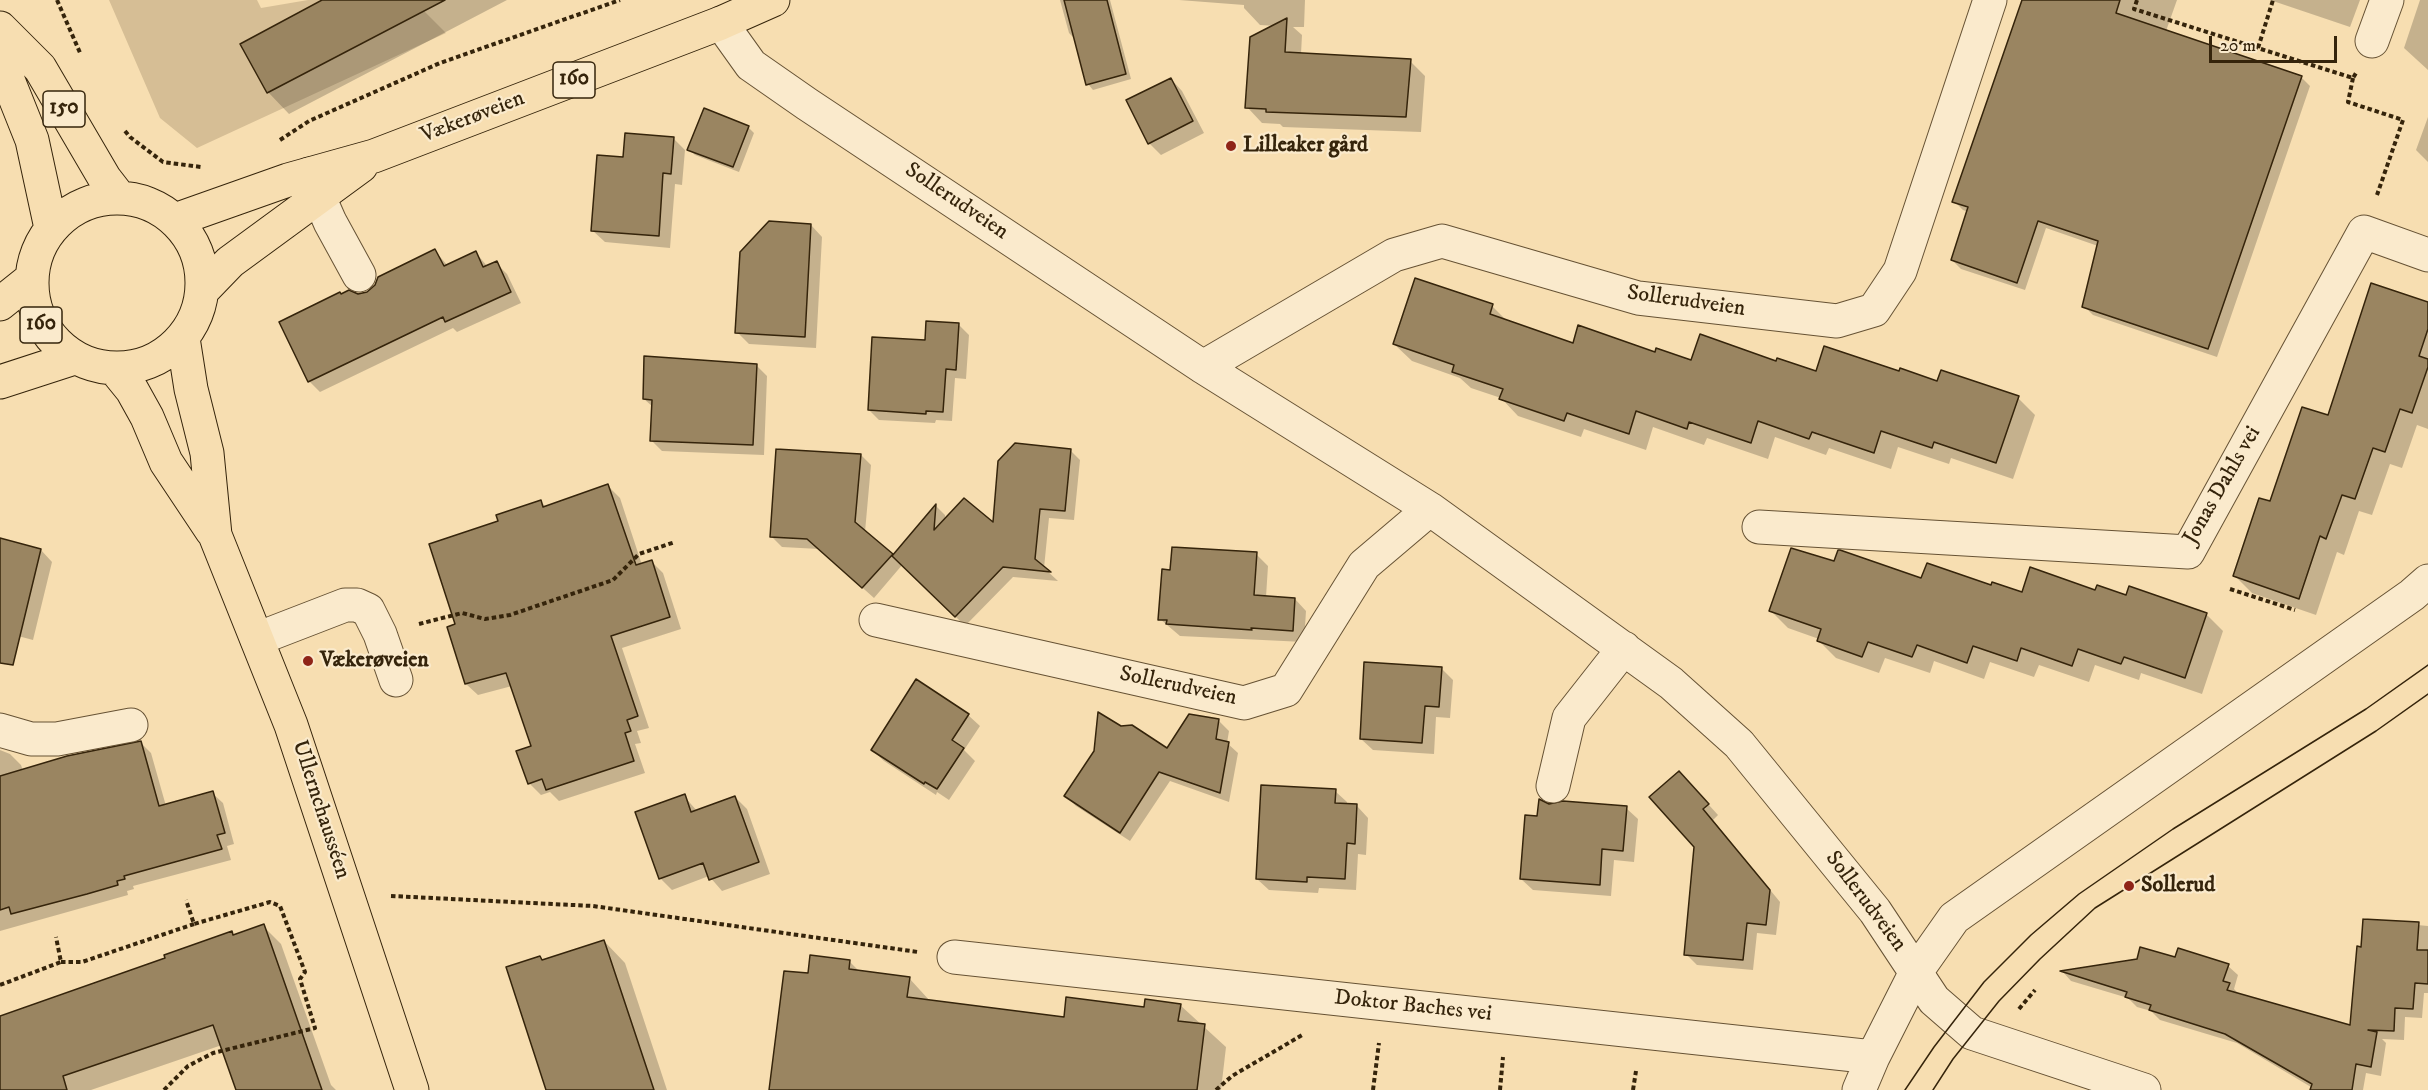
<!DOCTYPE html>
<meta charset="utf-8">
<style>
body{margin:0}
#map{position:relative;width:2428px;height:1090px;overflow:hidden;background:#f7deb1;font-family:"IM FELL DW Pica",serif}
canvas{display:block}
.scale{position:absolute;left:2209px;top:36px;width:128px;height:27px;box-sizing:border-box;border:3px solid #35240b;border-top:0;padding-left:8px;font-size:18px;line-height:21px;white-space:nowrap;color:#35240b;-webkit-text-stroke:4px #faeacc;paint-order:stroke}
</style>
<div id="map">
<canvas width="2428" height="1090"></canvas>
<div class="scale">20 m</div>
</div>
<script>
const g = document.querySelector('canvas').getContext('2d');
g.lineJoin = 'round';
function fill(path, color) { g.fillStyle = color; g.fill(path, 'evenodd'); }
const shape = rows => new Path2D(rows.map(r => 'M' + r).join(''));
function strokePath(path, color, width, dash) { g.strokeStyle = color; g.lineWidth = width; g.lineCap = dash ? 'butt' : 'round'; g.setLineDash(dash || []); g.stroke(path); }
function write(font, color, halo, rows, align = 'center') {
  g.font = font + ' "IM FELL DW Pica",serif'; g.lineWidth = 4.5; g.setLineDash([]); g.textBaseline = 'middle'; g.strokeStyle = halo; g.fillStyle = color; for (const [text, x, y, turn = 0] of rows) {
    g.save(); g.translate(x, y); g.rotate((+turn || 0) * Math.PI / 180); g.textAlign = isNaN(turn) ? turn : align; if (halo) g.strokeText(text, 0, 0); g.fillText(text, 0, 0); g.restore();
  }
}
const green = shape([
 [109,0,257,0,261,8,308,0,413,0,446,33,197,148,160,118]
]);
const shadow = shape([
 [325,0,507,0,289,114,268,92],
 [1060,0,1110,0,1131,79,1093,90,1088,84,1076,40,1069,33],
 [1179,0,1305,0,1304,27,1293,27,1302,35,1301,54,1410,61,1425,76,1421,132,1283,127,1280,124,1262,123,1247,107,1276,26,1260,25,1244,8,1244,5],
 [2024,0,2177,0,2166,31,2301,77,2310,86,2217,357,2093,315,2084,306,2098,246,2046,228,2025,290,1961,269,1952,260,1968,212,1963,210,1954,201],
 [2270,0,2360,0,2350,27],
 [2420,0,2428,0,2428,70,2404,48],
 [1171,79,1182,91,1204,133,1161,155,1149,143],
 [2428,117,2428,162,2416,150],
 [748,127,754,133,739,172,695,155,689,149],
 [674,139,685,150,682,185,675,184,670,248,605,242,593,231,624,158],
 [811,225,822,237,816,348,749,344,737,332],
 [435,251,448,266,476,253,488,267,496,263,507,274,521,303,457,332,453,328,320,392,309,381,342,296,368,293],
 [2428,303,2428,429,2417,425,2402,468,2390,464,2372,515,2359,511,2344,555,2337,552,2316,615,2252,593,2235,576,2271,503,2329,417],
 [1492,306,1509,323,1574,345,1656,354,1692,362,1777,362,1817,373,1900,373,1938,383,2018,398,2035,415,2013,479,1951,458,1949,464,1898,447,1891,469,1829,448,1826,455,1775,437,1768,459,1707,438,1704,445,1653,427,1646,450,1584,429,1581,437,1518,416,1501,398,1471,388,1460,378,1412,361,1394,344],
 [959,325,969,335,966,379,955,378,952,421,936,420,935,423,879,420,869,410,926,341],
 [756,365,767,376,764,455,662,451,651,440,653,407,644,399],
 [1070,450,1080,460,1074,520,1049,518,1044,568,1058,581,1013,577,965,626,903,564,874,598,819,549,782,547,771,536,861,455,871,465,865,532,893,556,936,506,945,515,945,521,994,525],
 [608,486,620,498,642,565,652,562,663,573,681,629,622,648,649,728,637,731,641,743,635,744,645,773,559,801,550,792,541,795,529,783,533,746,512,686,478,695,466,684,457,625,500,522,541,502,546,507],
 [0,540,41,550,52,562,33,640,18,636,0,652],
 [1256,554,1268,566,1266,597,1295,599,1306,611,1304,642,1180,636,1160,619,1171,571],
 [1835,563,1922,580,1992,587,2023,594,2096,592,2127,597,2206,614,2223,631,2202,694,2141,673,2139,680,2095,665,2089,682,2039,665,2034,677,1990,662,1984,679,1934,661,1930,673,1885,658,1879,673,1836,658,1819,641,1819,639,1788,628,1771,611],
 [1441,668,1453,680,1450,718,1436,717,1434,754,1373,750,1361,739],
 [968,715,980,726,964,750,975,761,949,800,937,792,936,795,884,761,872,750],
 [1219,721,1229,731,1227,743,1238,753,1229,802,1170,781,1130,841,1076,806,1066,796,1168,750],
 [140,742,151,753,166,806,212,793,223,803,234,844,227,846,231,860,133,886,134,889,127,891,128,895,0,931,0,750,10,754,21,765,23,771],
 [1689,783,1718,815,1713,820,1780,902,1776,935,1757,933,1753,970,1697,965,1686,954,1696,847],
 [1335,791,1347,802,1347,805,1357,806,1368,818,1366,855,1358,854,1356,890,1319,888,1318,893,1269,890,1257,879],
 [684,796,697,811,735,797,747,809,770,874,722,891,709,876,672,890,660,878],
 [1626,808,1638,819,1634,862,1614,860,1611,896,1533,890,1521,879,1538,818],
 [2365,920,2428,926,2428,993,2424,993,2422,1018,2405,1017,2404,1040,2382,1039,2386,1043,2381,1076,2366,1073,2363,1090,2316,1090,2237,1043,2160,1020,2151,1011,2137,1007,2128,998,2071,981,2063,972,2138,960,2176,959,2228,966,2238,975,2234,989,2239,994,2352,1026],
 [263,926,281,944,331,1085,336,1090,239,1090,222,1045,91,1090,0,1090,0,1018,87,988,232,933,235,936],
 [604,941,625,963,667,1090,548,1090,540,957,544,961],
 [849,961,860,972,909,978,930,1001,1065,1019,1180,1005,1226,1047,1221,1090,771,1090,809,975]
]);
const building = shape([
 [322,0,445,0,267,93,240,44,322,0],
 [1064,0,1107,0,1126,74,1086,85,1064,0],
 [2022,0,2120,0,2116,13,2302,76,2208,349,2082,307,2098,241,2038,221,2017,283,1951,260,1968,207,1952,202,2022,0],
 [1287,18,1285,52,1411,59,1406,117,1266,112,1266,109,1245,108,1250,37,1287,18],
 [1171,78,1193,121,1148,144,1126,100,1171,78],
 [704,108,749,126,733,167,687,150,704,108],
 [625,133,674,137,671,174,663,173,659,236,591,231,597,155,623,157,625,133],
 [769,221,811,224,805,337,735,333,740,252,769,221],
 [435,249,444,266,476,251,483,267,497,261,511,292,445,322,443,317,308,382,279,322,340,292,341,294,349,290,358,294,367,292,375,285,378,277,435,249],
 [1415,278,1493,304,1490,314,1573,343,1578,325,1655,352,1656,348,1691,360,1700,334,1776,361,1777,358,1816,371,1824,346,1899,371,1900,368,1937,381,1941,370,2019,396,1996,463,1934,442,1932,448,1881,431,1874,453,1812,432,1809,439,1758,421,1751,443,1689,422,1687,429,1636,411,1629,434,1567,413,1564,421,1499,399,1503,389,1452,372,1454,365,1393,344,1415,278],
 [2371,283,2428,302,2428,329,2419,356,2428,359,2428,367,2412,413,2400,409,2385,452,2373,448,2355,499,2342,495,2326,539,2320,536,2299,599,2233,576,2259,498,2270,501,2302,407,2328,415,2371,283],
 [926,321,959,323,956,370,946,369,943,412,926,411,926,414,868,410,872,337,925,340,926,321],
 [644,356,757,364,753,445,650,441,652,400,643,399,644,356],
 [1015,443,1071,449,1065,511,1040,509,1035,559,1051,572,1003,567,955,617,892,556,936,504,934,530,964,498,993,522,998,461,1015,443],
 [776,449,861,454,855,522,893,554,862,588,807,539,770,537,776,449],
 [608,484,636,565,652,560,670,617,611,636,638,716,627,720,631,731,625,733,634,761,546,790,542,779,528,784,516,751,531,746,506,673,465,684,447,627,455,624,429,544,498,521,496,515,541,500,543,507,608,484],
 [0,538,41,549,13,665,0,663,0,538],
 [1172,547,1257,552,1254,595,1295,598,1293,631,1251,628,1252,630,1166,624,1167,620,1158,620,1162,569,1170,570,1172,547],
 [1791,548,1834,561,1838,550,1840,550,1921,578,1927,563,1991,585,1992,582,2022,592,2030,567,2095,590,2097,585,2126,595,2129,586,2207,613,2185,678,2124,657,2121,664,2078,649,2072,666,2021,648,2017,661,1973,646,1967,663,1917,645,1912,657,1868,642,1862,657,1817,641,1821,629,1769,611,1791,548],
 [1364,662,1442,667,1439,707,1425,706,1422,743,1360,739,1364,662],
 [916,679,969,714,952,740,964,748,937,789,925,782,924,784,871,750,916,679],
 [1098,712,1121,726,1132,725,1167,748,1189,714,1219,719,1216,739,1229,742,1220,793,1159,772,1120,833,1064,796,1094,751,1098,712],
 [141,741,159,806,213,791,225,833,217,835,222,849,124,876,125,879,117,881,118,885,87,894,11,914,9,907,0,910,0,776,67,756,141,741],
 [1679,771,1709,804,1703,809,1770,890,1766,925,1747,923,1743,960,1684,955,1694,847,1649,797,1679,771],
 [1261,785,1336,789,1335,803,1357,804,1355,844,1347,843,1345,879,1307,877,1307,882,1256,879,1261,785],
 [685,794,691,812,735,796,759,862,709,880,703,863,659,879,635,812,685,794],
 [1539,799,1549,804,1563,801,1627,806,1623,851,1602,849,1600,885,1520,879,1525,815,1537,816,1539,799],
 [2363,919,2419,922,2417,950,2428,950,2428,984,2415,983,2413,1009,2395,1008,2394,1031,2368,1030,2377,1032,2371,1067,2356,1064,2352,1090,2310,1090,2312,1084,2225,1034,2149,1010,2151,1005,2125,997,2127,992,2060,971,2137,959,2140,947,2175,957,2178,948,2229,964,2223,981,2230,983,2227,990,2350,1025,2357,946,2361,947,2363,919],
 [264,924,322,1090,236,1090,213,1025,63,1076,67,1090,0,1090,0,1016,165,958,164,955,232,931,233,935,264,924],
 [604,940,654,1090,546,1090,506,967,540,956,542,960,604,940],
 [810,955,850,960,849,969,910,977,907,997,1064,1017,1066,997,1144,1007,1145,999,1181,1004,1178,1021,1205,1024,1197,1090,769,1090,784,971,808,973,810,955]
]);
const path = shape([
 [57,0,81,55],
 [2137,0,2134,9,2353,78,2356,73],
 [2258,48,2273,0],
 [2353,78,2348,102,2403,120,2377,195],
 [125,131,130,137,163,162,201,167],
 [280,140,309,121,440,63,620,0],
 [2230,589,2295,610],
 [419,624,462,613,485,619,510,615,613,580,639,554,675,542],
 [391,896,593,906,918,952],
 [61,962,82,962,194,924],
 [0,985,61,962,56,937],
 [2019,1009,2035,990],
 [164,1090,188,1066,213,1053,315,1028,300,979,305,972,280,906,270,902,194,924,186,900],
 [1216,1090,1232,1076,1304,1034],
 [1373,1090,1379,1043],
 [1500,1090,1503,1057],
 [1633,1090,1636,1071]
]);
const minor = shape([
 [721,23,751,65,807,104,1203,367,1430,509,1671,683,1739,744,1875,911,1934,1000,1972,1033,2144,1090],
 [2372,41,2387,0],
 [309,174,330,222,359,275],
 [1203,367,1394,255,1442,241,1638,298,1837,321,1874,310,1900,271,1990,0],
 [1759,527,2188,552,2364,232,2428,255],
 [876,620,1244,703,1286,690,1364,565,1430,509],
 [257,639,345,605,357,605,368,610,380,634,396,680],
 [0,730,31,739,57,739,131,725],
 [1553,786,1569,718,1624,648],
 [954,957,1873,1057],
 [1859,1090,1873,1057,1916,972,1954,918,2412,595,2428,581]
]);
const major = shape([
 [0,28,40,68,105,179,119,197],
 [0,60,32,140,51,228],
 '32 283a85 85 0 1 1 170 0a85 85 0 1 1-170 0Z',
 [175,220,288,180,374,156,721,23,773,0],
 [202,291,230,262,361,166],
 [0,304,31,279],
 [183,338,191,389,207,453,215,535,291,725,412,1090],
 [115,369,132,390,147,417,166,462,212,531],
 [0,382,74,358]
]);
const tram = shape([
 [1905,1090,1934,1047,1984,982,2031,935,2079,894,2173,829,2366,709,2428,665],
 [1933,1090,1953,1059,1999,1001,2040,959,2095,908,2376,731,2428,694]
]);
const markers = [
 [1231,146,6,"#8f2418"],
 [308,661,6,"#8f2418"],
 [2129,886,6,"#8f2418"]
];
const shields = [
 [574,80,42],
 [64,109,42],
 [41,325,42]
];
const shieldNames = [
 ["160",574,80],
 ["150",64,109],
 ["160",41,325]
];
const streetNames = [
 ["Vækerøveien",473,118,-21],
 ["Sollerudveien",956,202,34],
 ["Sollerudveien",1686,302,8],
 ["Jonas Dahls vei",2223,486,-60],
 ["Sollerudveien",1178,687,12],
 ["Ullernchausséen",320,810,72],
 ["Sollerudveien",1865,902,53],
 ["Doktor Baches vei",1413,1007,6]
];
const poiNames = [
 ["Lilleaker gård",1243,146],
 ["Vækerøveien",320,661],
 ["Sollerud",2141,886]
];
fill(green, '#d6be95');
fill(shadow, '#0003');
fill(building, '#9a8561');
strokePath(building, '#35240b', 1.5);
strokePath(minor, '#665234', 35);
strokePath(major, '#35240b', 35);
strokePath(path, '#35240b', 4, [4.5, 3]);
strokePath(minor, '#faeacc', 33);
strokePath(major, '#f7deb1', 33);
strokePath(tram, '#35240b', 1.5);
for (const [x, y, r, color] of markers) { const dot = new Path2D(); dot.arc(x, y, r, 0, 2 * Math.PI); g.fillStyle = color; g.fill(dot); strokePath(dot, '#faeacc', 2); }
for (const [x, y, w] of shields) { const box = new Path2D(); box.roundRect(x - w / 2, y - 18, w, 36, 4.5); g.fillStyle = '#faeacc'; g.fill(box); strokePath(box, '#35240b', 1.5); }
write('bold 21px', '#35240b', null, shieldNames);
write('22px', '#35240b', '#faeacc', streetNames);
write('bold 22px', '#35240b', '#faeacc', poiNames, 'left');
</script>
